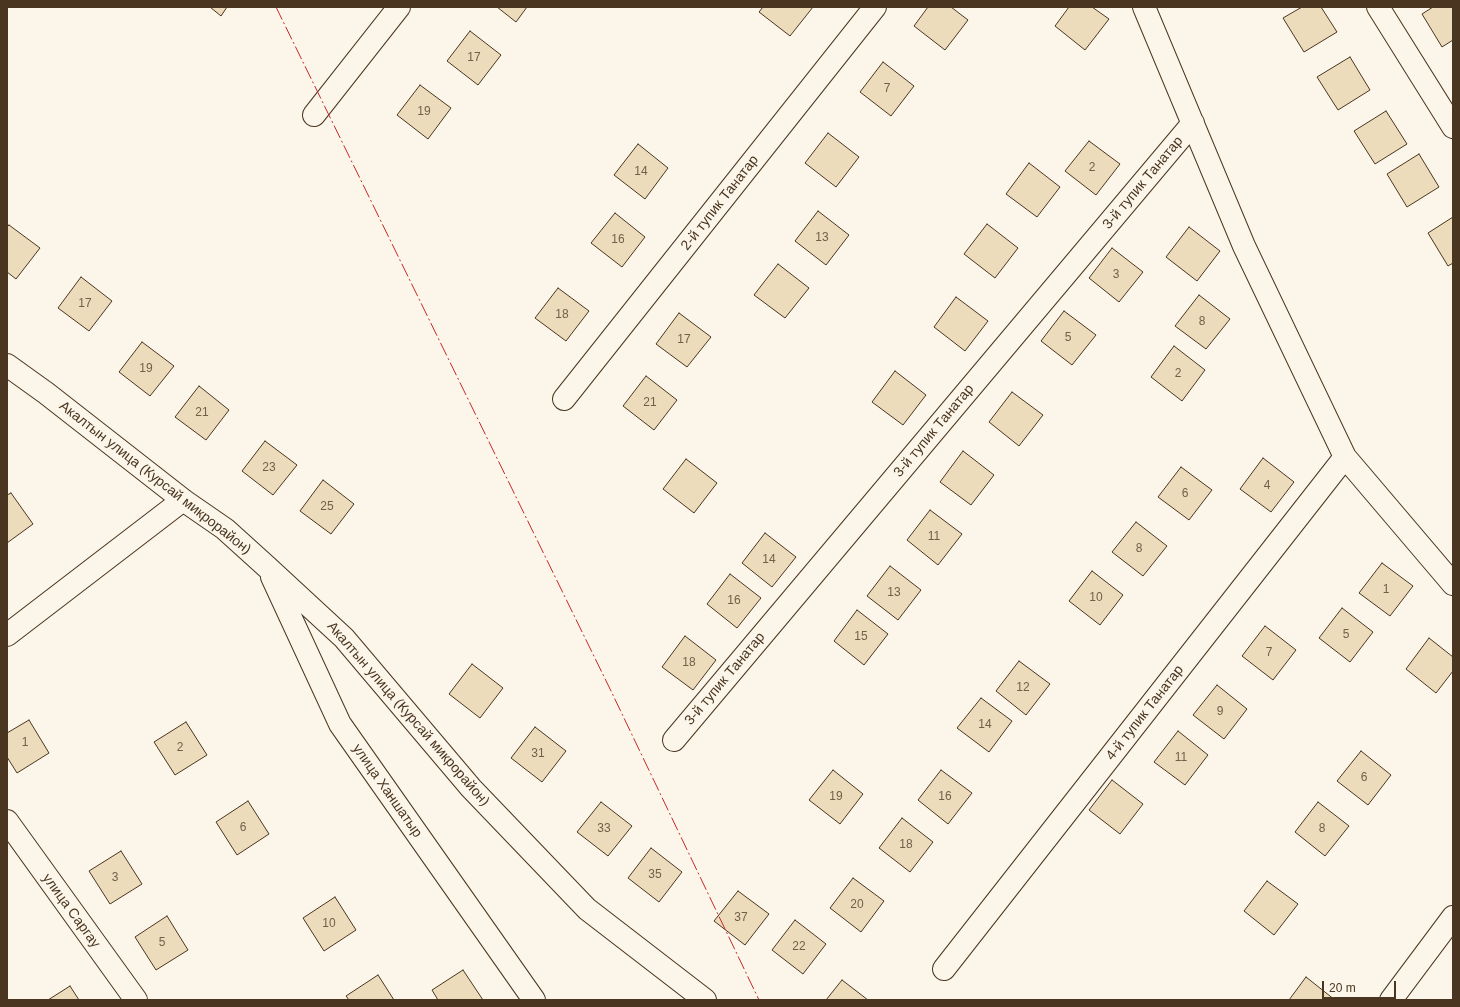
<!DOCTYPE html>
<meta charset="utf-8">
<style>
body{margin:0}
#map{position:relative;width:1460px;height:1007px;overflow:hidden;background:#fbf6e9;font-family:Arial,sans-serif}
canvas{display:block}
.frame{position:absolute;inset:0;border:8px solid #4a3520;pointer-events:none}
.scale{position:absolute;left:1322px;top:981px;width:74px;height:18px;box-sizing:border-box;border:2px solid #4a3520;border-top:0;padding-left:5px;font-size:12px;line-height:14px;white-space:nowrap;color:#4a3520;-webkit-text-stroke:3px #fbf6e9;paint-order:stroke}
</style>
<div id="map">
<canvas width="1460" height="1007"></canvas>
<div class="frame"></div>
<div class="scale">20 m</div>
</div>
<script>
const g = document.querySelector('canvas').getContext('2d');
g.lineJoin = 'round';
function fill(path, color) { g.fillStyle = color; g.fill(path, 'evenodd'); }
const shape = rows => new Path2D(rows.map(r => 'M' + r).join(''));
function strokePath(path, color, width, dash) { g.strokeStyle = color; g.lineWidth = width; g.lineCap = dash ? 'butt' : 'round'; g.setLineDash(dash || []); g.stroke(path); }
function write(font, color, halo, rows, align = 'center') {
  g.font = font + ' Arial,sans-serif'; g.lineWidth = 3; g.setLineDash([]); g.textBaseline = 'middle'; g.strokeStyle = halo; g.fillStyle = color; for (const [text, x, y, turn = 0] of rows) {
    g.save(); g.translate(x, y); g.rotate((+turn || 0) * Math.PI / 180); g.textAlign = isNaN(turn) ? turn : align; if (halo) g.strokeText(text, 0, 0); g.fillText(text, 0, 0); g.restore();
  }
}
const building = shape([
 [210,7,227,7,221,16,210,7],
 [497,7,527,7,516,22,497,7],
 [763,7,813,7,790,36,759,12,763,7],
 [928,7,951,7,968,20,945,50,914,26,928,7],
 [1069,7,1092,7,1109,19,1085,50,1055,26,1069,7],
 [1302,7,1321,7,1337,32,1304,52,1283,18,1302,7],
 [1433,7,1453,7,1453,40,1442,47,1422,14,1433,7],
 [470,31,501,55,478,85,447,61,470,31],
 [1350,57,1370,90,1338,110,1317,77,1350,57],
 [883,62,914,86,891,116,860,92,883,62],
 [420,85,451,108,428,139,397,115,420,85],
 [1386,111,1407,144,1375,164,1354,131,1386,111],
 [828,133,859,157,836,187,805,163,828,133],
 [1089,141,1120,164,1096,195,1065,171,1089,141],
 [638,144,668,168,645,199,614,175,638,144],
 [1419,154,1439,187,1407,207,1387,174,1419,154],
 [1029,163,1060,187,1037,217,1006,194,1029,163],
 [818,211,849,235,826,265,795,241,818,211],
 [615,213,645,237,622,267,591,243,615,213],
 [1453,217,1453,263,1448,266,1428,233,1453,217],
 [987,224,1018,248,995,278,964,254,987,224],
 [9,225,40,248,16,279,7,272,7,227,9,225],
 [1189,227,1220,251,1197,281,1166,257,1189,227],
 [1112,248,1143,272,1119,302,1089,278,1112,248],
 [778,264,809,288,785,318,754,295,778,264],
 [81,277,112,301,89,331,58,308,81,277],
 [558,288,589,311,566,341,535,318,558,288],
 [1199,295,1230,319,1206,349,1175,326,1199,295],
 [956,297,988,321,965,351,934,327,956,297],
 [1064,311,1096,335,1072,365,1041,341,1064,311],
 [679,313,711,337,687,367,656,344,679,313],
 [142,342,174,366,150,396,119,372,142,342],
 [1174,346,1205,370,1182,401,1151,377,1174,346],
 [895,371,926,395,903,425,872,402,895,371],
 [646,376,677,400,654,430,623,406,646,376],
 [199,386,229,410,206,440,175,417,199,386],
 [1012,392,1043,415,1019,446,989,422,1012,392],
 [265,441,297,465,273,495,242,471,265,441],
 [963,451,994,475,971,505,940,482,963,451],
 [1263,458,1294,482,1271,512,1240,489,1263,458],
 [686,459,717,483,694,513,663,489,686,459],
 [1181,467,1212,490,1189,520,1158,497,1181,467],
 [323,480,354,504,331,534,300,511,323,480],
 [11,493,33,524,7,543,7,495,11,493],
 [930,510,962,534,938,565,907,540,930,510],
 [1136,522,1167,546,1143,576,1112,552,1136,522],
 [765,533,796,557,772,587,742,563,765,533],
 [1382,563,1413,586,1390,616,1359,593,1382,563],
 [890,566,921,590,898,620,867,596,890,566],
 [1092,571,1123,595,1100,625,1069,601,1092,571],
 [730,574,761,598,737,628,707,604,730,574],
 [1342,608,1373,632,1350,662,1319,638,1342,608],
 [857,610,888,634,864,665,834,641,857,610],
 [1265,626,1296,650,1273,680,1242,656,1265,626],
 [685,636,716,660,693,690,662,667,685,636],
 [1429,638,1453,657,1453,671,1436,693,1406,669,1429,638],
 [1019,661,1050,684,1026,715,996,691,1019,661],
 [472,664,503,688,480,718,449,694,472,664],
 [1217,685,1247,709,1224,739,1193,715,1217,685],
 [981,698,1012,721,989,752,957,728,981,698],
 [29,720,49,753,17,773,7,757,7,733,29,720],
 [186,722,207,755,175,775,154,742,186,722],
 [535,727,566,751,542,782,511,758,535,727],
 [1178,731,1208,755,1185,785,1154,762,1178,731],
 [1361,751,1391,775,1368,805,1337,781,1361,751],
 [833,770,863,794,840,824,809,800,833,770],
 [941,770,972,793,948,824,918,800,941,770],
 [1112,780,1143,804,1120,834,1089,810,1112,780],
 [248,801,269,834,237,855,216,822,248,801],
 [601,802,632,826,608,856,577,832,601,802],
 [1318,802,1349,826,1325,856,1295,832,1318,802],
 [902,818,933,842,910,872,879,848,902,818],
 [651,848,682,872,659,902,628,878,651,848],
 [121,851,142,884,110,904,89,871,121,851],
 [853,878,884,901,861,932,830,908,853,878],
 [1267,881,1298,904,1274,935,1244,911,1267,881],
 [738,891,769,914,745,945,714,921,738,891],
 [335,897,356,930,324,951,303,918,335,897],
 [167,916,188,950,156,970,135,937,167,916],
 [795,920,826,944,803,974,772,950,795,920],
 [463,970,483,1000,438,1000,432,990,463,970],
 [378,975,394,1000,349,1000,346,996,378,975],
 [1306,977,1335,1000,1289,1000,1306,977],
 [842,980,868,1000,826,1000,842,980],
 [70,986,79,1000,48,1000,70,986]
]);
const minor = shape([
 [1144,7,1244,246,1345,457,1453,584],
 [1378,7,1453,127],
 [314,115,399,7],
 [7,365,46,393,183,500,225,529,267,567,344,638,471,788,587,909,705,1000],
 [564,399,875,7],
 [272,577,340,724,534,1000],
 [7,635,183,500],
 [674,740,1193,123],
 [7,821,136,1000],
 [944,969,1345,457],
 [1391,1000,1453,917]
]);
const power = shape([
 [276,7,612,693,759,1000]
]);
const numberNames = [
 ["17",474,58],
 ["7",887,89],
 ["19",424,112],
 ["2",1092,168],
 ["14",641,172],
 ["13",822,238],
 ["16",618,240],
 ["3",1116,275],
 ["17",85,304],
 ["18",562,315],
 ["8",1202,322],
 ["5",1068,338],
 ["17",684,340],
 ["19",146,369],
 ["2",1178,374],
 ["21",650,403],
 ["21",202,413],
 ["23",269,468],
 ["4",1267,486],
 ["6",1185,494],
 ["25",327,507],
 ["11",934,537],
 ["8",1139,549],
 ["14",769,560],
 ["1",1386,590],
 ["13",894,593],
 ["10",1096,598],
 ["16",734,601],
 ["5",1346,635],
 ["15",861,637],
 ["7",1269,653],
 ["18",689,663],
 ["12",1023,688],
 ["9",1220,712],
 ["14",985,725],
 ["1",25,743],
 ["2",180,748],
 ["31",538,754],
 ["11",1181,758],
 ["6",1364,778],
 ["19",836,797],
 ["16",945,797],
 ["6",243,828],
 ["33",604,829],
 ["8",1322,829],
 ["18",906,845],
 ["35",655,875],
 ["3",115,878],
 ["20",857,905],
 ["37",741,918],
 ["10",329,924],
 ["5",162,943],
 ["22",799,947]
];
const streetNames = [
 ["3-й тупик Танатар",1143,183,-50],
 ["2-й тупик Танатар",720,203,-52],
 ["3-й тупик Танатар",934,431,-50],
 ["Акалтын улица (Курсай микрорайон)",155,478,38],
 ["3-й тупик Танатар",725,679,-50],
 ["4-й тупик Танатар",1145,713,-52],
 ["Акалтын улица (Курсай микрорайон)",408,714,49],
 ["улица Ханшатыр",387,791,55],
 ["улица Саргау",71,911,54]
];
fill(building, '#ecdcbc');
strokePath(building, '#4a3520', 1);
strokePath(minor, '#4a3520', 24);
strokePath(minor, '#fbf6e9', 22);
strokePath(power, '#c62828', 1, [14, 3, 2, 3]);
write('12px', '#725f47', null, numberNames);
write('14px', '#4a3520', '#fbf6e9', streetNames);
</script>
